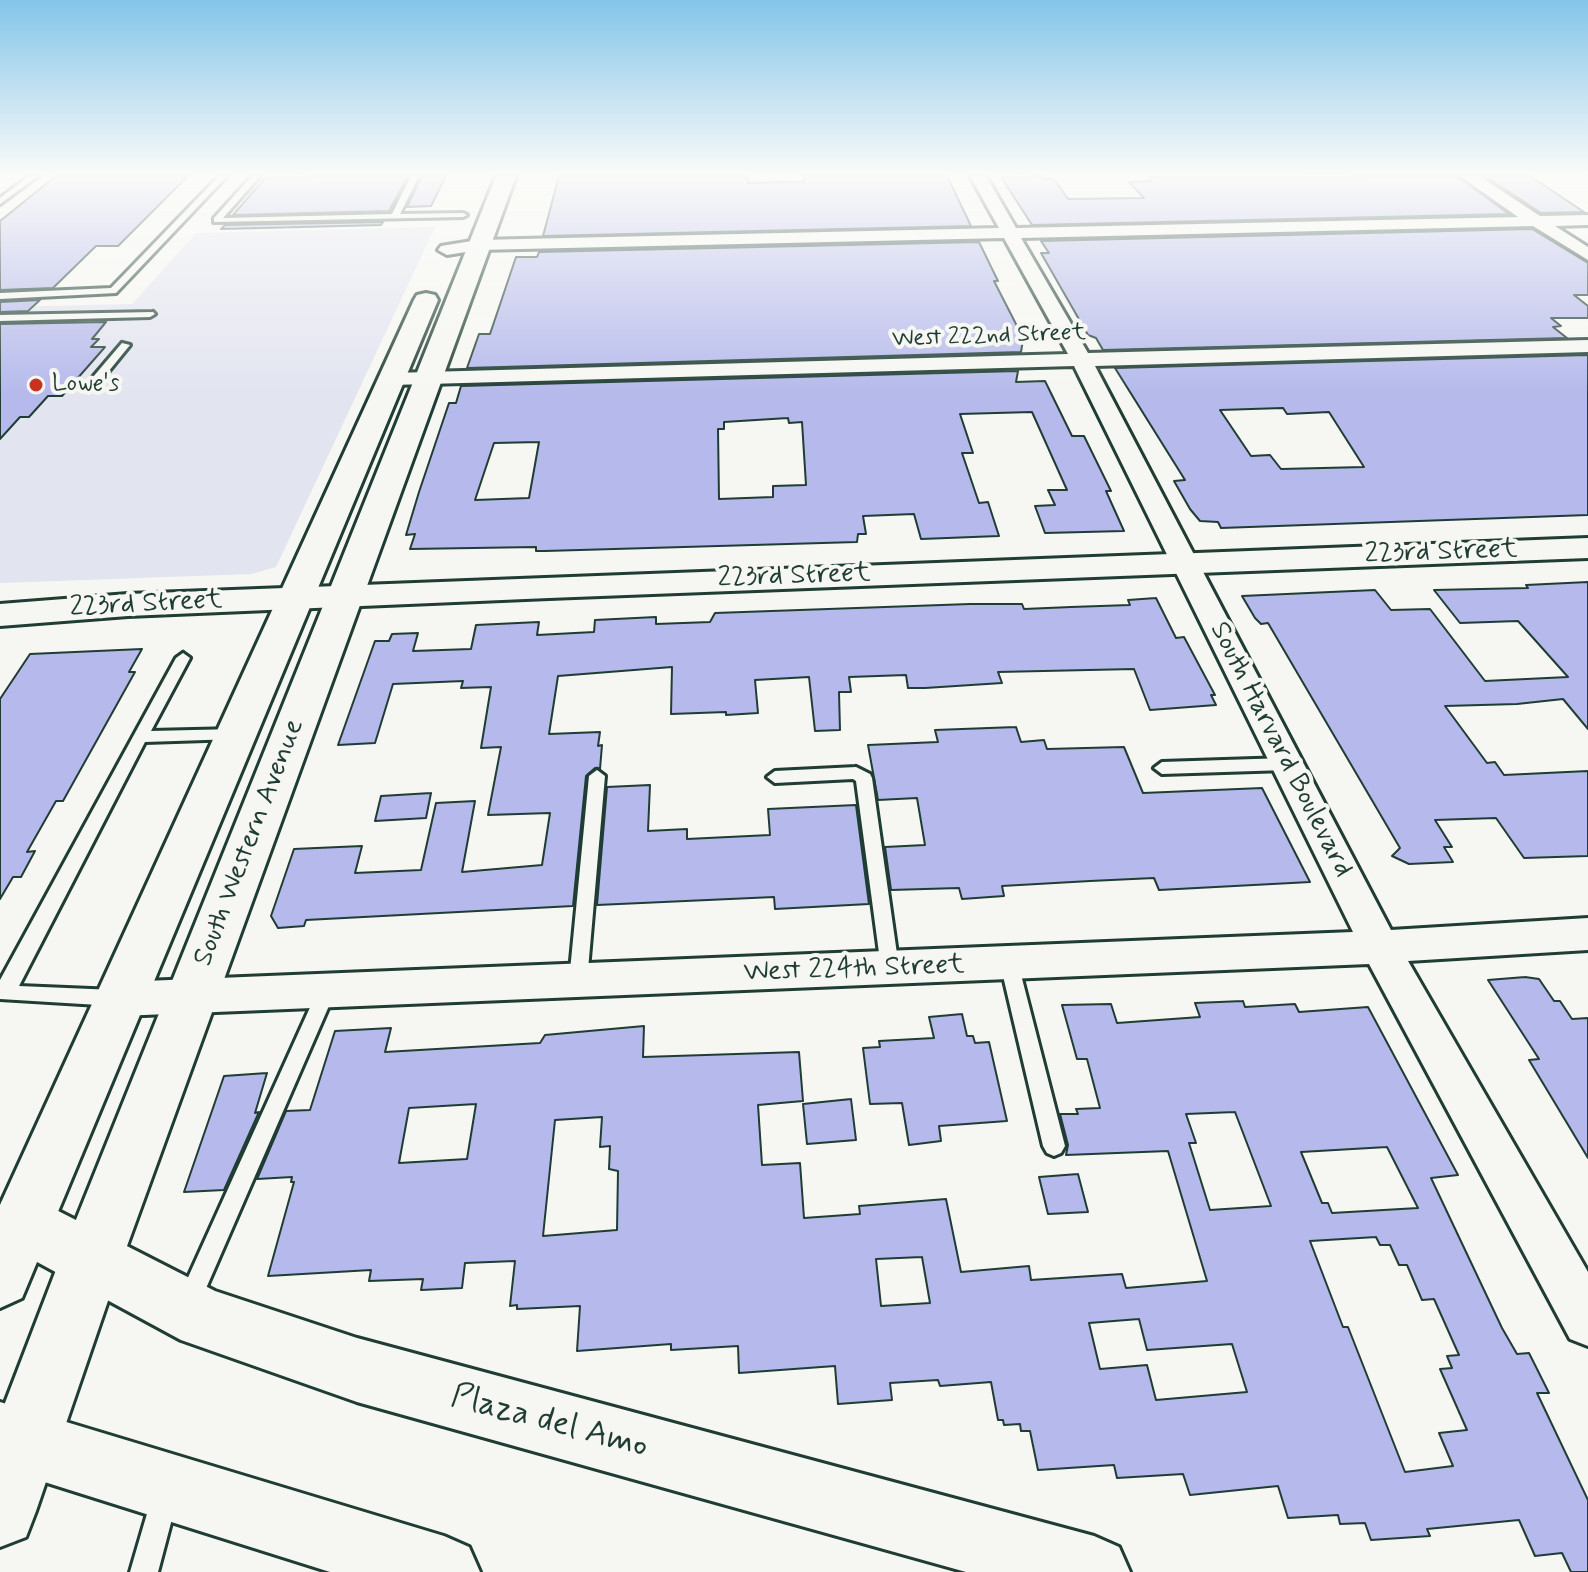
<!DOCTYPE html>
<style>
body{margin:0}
canvas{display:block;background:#f6f6f2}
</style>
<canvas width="1588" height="1572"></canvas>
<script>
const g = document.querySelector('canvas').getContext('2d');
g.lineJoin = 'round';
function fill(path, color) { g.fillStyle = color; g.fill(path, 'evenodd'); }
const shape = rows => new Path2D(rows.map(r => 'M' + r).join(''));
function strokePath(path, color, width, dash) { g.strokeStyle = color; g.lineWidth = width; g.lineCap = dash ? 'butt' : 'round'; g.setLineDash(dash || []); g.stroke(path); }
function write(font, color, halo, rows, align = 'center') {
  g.font = font + ' Mynerve,sans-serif'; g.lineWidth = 8; g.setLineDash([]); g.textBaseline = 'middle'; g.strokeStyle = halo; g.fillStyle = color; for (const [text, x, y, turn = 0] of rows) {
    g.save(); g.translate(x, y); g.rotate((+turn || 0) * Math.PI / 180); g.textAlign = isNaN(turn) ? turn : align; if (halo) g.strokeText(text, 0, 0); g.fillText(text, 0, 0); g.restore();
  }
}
const built = shape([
 [435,227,276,567,251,574,0,583,0,307,132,304,196,233]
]);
const building = shape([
 [56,176,188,176,118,246,96,246,53,288,0,290,0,221,56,176],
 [328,176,408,176,389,211,233,215,266,177,328,176],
 [422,176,446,176,431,206,407,207,422,176],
 [559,176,747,176,748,183,804,182,803,176,947,176,971,226,543,236,559,176],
 [1042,176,1043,179,1054,179,1068,199,1144,198,1129,182,1152,181,1149,177,1457,176,1509,214,1032,225,1001,177,1042,176],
 [1485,176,1530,176,1584,212,1541,213,1485,176],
 [383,222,381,225,221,229,225,225,383,222],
 [1532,229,1588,263,1588,295,1574,295,1588,306,1588,318,1551,318,1561,326,1553,327,1567,338,1103,350,1096,338,1088,335,1041,253,1049,253,1041,241,1532,229],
 [979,242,998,281,994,281,1018,328,1024,334,1021,352,467,368,479,334,490,334,516,257,537,257,539,252,979,242],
 [40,300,28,311,0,312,0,302,40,300],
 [106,322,92,339,99,339,91,347,105,347,62,396,48,396,29,417,20,417,0,439,0,324,106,322],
 [1588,355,1588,515,1221,528,1218,522,1200,521,1190,509,1174,481,1185,480,1115,368,1588,355],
 [1283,408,1287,414,1329,412,1364,467,1281,469,1270,455,1251,456,1220,410,1283,408],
 [1018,371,1016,382,1045,381,1072,436,1084,436,1111,491,1106,491,1124,531,1045,533,1035,506,1055,505,1048,490,1067,490,1032,412,960,414,973,453,962,453,979,503,988,502,999,536,921,539,914,514,863,516,866,534,858,534,857,542,545,551,536,551,536,547,410,549,415,534,406,535,419,492,449,403,456,403,461,386,1018,371],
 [788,418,789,423,802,422,806,485,773,486,773,497,719,499,718,429,724,429,724,422,788,418],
 [539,442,529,498,475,500,494,443,539,442],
 [1588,582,1588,729,1563,699,1517,704,1445,706,1487,763,1495,762,1504,775,1588,771,1588,856,1524,858,1496,818,1435,820,1452,847,1444,847,1453,862,1409,864,1392,856,1400,848,1268,623,1261,624,1255,618,1242,596,1375,590,1391,610,1430,609,1485,681,1568,677,1518,621,1460,623,1434,590,1528,588,1526,585,1588,582],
 [1156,598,1176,638,1184,637,1215,695,1211,695,1216,705,1150,710,1134,669,998,672,1002,683,925,688,908,688,906,675,849,677,851,692,839,692,840,730,815,731,809,677,755,680,758,713,726,715,726,712,671,714,672,667,558,676,549,734,600,732,598,746,602,745,600,769,595,768,586,776,573,906,306,920,304,926,278,928,271,916,294,849,362,846,355,873,421,870,436,803,475,801,462,872,542,865,550,813,488,815,501,747,481,748,491,687,461,688,463,681,393,684,375,743,338,745,375,641,389,641,392,634,418,633,413,651,471,649,476,625,539,622,537,635,594,632,595,620,656,617,656,624,710,622,715,613,970,604,1022,604,1024,609,1071,607,1130,605,1128,600,1156,598],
 [142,649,129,672,135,672,63,801,56,801,27,852,35,851,21,877,13,877,0,899,0,699,30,654,142,649],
 [1016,727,1021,742,1044,740,1047,749,1124,747,1143,793,1262,788,1310,882,1159,890,1154,878,1090,881,1002,886,1004,896,962,899,959,888,891,890,885,847,925,845,917,798,878,800,868,745,938,742,935,730,1016,727],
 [650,785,648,831,687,829,687,839,770,835,768,809,856,805,869,904,775,909,774,897,597,905,607,787,650,785],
 [431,793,426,818,375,821,381,796,431,793],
 [1525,977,1539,979,1554,1001,1560,1001,1572,1019,1588,1018,1588,1158,1529,1060,1539,1059,1488,980,1525,977],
 [1243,1001,1245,1007,1295,1004,1299,1012,1368,1007,1458,1175,1431,1178,1502,1328,1517,1354,1529,1353,1549,1393,1537,1393,1588,1500,1588,1572,1571,1572,1562,1553,1535,1556,1519,1520,1427,1529,1430,1536,1371,1540,1365,1523,1340,1524,1338,1515,1288,1518,1278,1486,1190,1495,1183,1474,1117,1478,1114,1465,1038,1470,1030,1431,1021,1431,1020,1424,1004,1425,1003,1420,998,1420,991,1382,940,1386,938,1380,890,1383,892,1400,838,1404,835,1366,739,1373,738,1346,671,1350,671,1344,577,1351,580,1306,517,1309,517,1305,510,1306,515,1261,465,1263,462,1288,421,1290,423,1279,369,1281,371,1270,268,1276,294,1182,291,1182,292,1177,257,1179,286,1111,310,1110,335,1031,391,1028,385,1052,540,1043,545,1035,644,1026,643,1057,799,1052,803,1101,758,1105,762,1165,800,1163,804,1218,860,1214,859,1206,946,1199,961,1272,1029,1266,1031,1280,1122,1274,1126,1288,1207,1281,1168,1151,1066,1155,1068,1145,1060,1114,1078,1114,1076,1109,1100,1108,1087,1059,1077,1059,1062,1005,1111,1004,1117,1023,1200,1017,1195,1003,1243,1001],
 [476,1104,467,1159,399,1163,409,1108,476,1104],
 [1235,1112,1271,1206,1210,1210,1189,1143,1196,1143,1186,1114,1235,1112],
 [602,1117,600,1147,610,1146,609,1169,618,1171,617,1230,543,1236,555,1120,602,1117],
 [1387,1147,1418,1208,1332,1213,1328,1203,1322,1203,1301,1152,1387,1147],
 [1376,1237,1380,1245,1390,1245,1399,1265,1407,1265,1422,1300,1434,1299,1459,1355,1447,1356,1452,1368,1440,1369,1467,1430,1439,1433,1453,1466,1405,1472,1348,1327,1343,1327,1310,1241,1376,1237],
 [922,1257,930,1303,881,1306,876,1259,922,1257],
 [1139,1319,1147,1350,1232,1344,1247,1392,1156,1400,1147,1365,1100,1369,1089,1323,1139,1319],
 [962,1014,967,1036,973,1036,975,1043,989,1042,1007,1121,939,1126,941,1141,909,1145,902,1103,870,1104,863,1048,880,1047,879,1041,934,1038,929,1017,962,1014],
 [267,1073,255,1113,259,1112,224,1190,184,1192,224,1076,267,1073],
 [851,1099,856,1140,807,1144,803,1104,851,1099],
 [1078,1174,1088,1212,1048,1214,1039,1177,1078,1174]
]);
const service = shape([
 [29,176,38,176,0,204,0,198,29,176],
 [219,176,227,176,116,293,0,299,0,293,111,288,219,176],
 [252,176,260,176,223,218,392,214,411,176,419,176,400,214,463,213,467,215,463,217,214,222,214,218,252,176],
 [153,312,155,314,150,317,0,321,0,315,153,312],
 [122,343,130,345,95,388,87,388,87,384,122,343],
 [183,653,190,658,151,731,236,729,244,734,236,739,145,742,19,986,115,990,122,992,125,998,122,1004,115,1006,0,999,0,980,176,658,183,653],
 [1286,758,1294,764,1286,770,1162,774,1154,768,1162,762,1286,758],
 [856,767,870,774,872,778,899,968,897,974,890,976,883,974,881,968,856,781,853,779,775,783,767,777,775,771,856,767],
 [597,770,605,776,587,981,585,987,578,989,571,987,569,981,589,776,597,770],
 [1009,955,1016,958,1018,963,1065,1146,1061,1153,1054,1156,1047,1153,1043,1146,1000,963,1002,958,1009,955],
 [326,984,333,986,335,992,197,1309,189,1313,181,1309,177,1301,181,1293,317,992,319,986,326,984],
 [164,1487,173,1491,177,1500,158,1572,130,1572,151,1500,155,1491,164,1487]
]);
const minor = shape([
 [970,176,986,176,1016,228,1518,217,1460,176,1479,176,1540,216,1588,215,1588,225,1555,226,1588,247,1588,260,1533,226,1021,238,1088,353,1588,340,1588,352,1095,366,1391,930,1588,918,1588,950,1408,961,1588,1272,1588,1346,1570,1339,1369,964,120,1016,106,1011,100,999,106,987,120,982,1353,932,1074,366,392,385,381,379,392,373,1068,354,1004,238,478,250,447,255,438,250,441,246,478,240,999,228,970,176]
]);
const tertiary = shape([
 [23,1193,215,1291,357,1338,1094,1536,1119,1547,1130,1572,966,1572,357,1402,181,1340,2,1243,0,1207,2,1201,23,1193],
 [0,1402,444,1536,469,1547,480,1572,330,1572,0,1468,0,1402]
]);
const secondary = shape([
 [1588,538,1588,558,549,598,128,616,0,626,0,604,128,594,1588,538]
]);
const primary = shape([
 [496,176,516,176,123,1257,36,1511,26,1537,0,1547,0,1416,61,1257,496,176],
 [426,293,435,295,438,300,22,1298,0,1308,0,1205,414,300,417,295,426,293]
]);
const markers = [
 [36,385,8,"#c8321e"]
];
const farStreetnames = [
 ["West 222nd Street",989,337,-2]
];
const farPoinames = [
 ["Lowe's",52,385]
];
const streetNames = [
 ["223rd Street",1441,553,-2],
 ["223rd Street",794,577,-2],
 ["223rd Street",146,605,-3],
 ["South Harvard Boulevard",1280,750,63],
 ["South Western Avenue",250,843,-69],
 ["West 224th Street",854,970,-2]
];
const nearStreetnames = [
 ["Plaza del Amo",549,1423,15]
];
fill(built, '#e2e4f0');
fill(building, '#b5b9eb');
strokePath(building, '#1f3d34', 2);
strokePath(service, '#1f3d34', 6);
strokePath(minor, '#1f3d34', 6);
strokePath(tertiary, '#1f3d34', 6);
strokePath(secondary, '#1f3d34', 6);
strokePath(primary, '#1f3d34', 6);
fill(service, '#f6f6f2');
fill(minor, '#f6f6f2');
fill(tertiary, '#f6f6f2');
fill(secondary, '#f6f6f2');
fill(primary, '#f6f6f2');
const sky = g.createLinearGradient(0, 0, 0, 396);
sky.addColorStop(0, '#84c5e9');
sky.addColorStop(0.44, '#fbfbf9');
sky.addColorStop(1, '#fbfbf900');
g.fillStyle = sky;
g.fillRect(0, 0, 1588, 396);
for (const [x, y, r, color] of markers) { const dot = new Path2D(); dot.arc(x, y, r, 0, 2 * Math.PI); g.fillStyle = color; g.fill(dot); strokePath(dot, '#f6f6f2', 3); }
write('24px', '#1f3d34', '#f6f6f2', farStreetnames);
write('24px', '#1f3d34', '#f6f6f2', farPoinames, 'left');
write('28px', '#1f3d34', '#f6f6f2', streetNames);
write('34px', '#1f3d34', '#f6f6f2', nearStreetnames);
</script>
